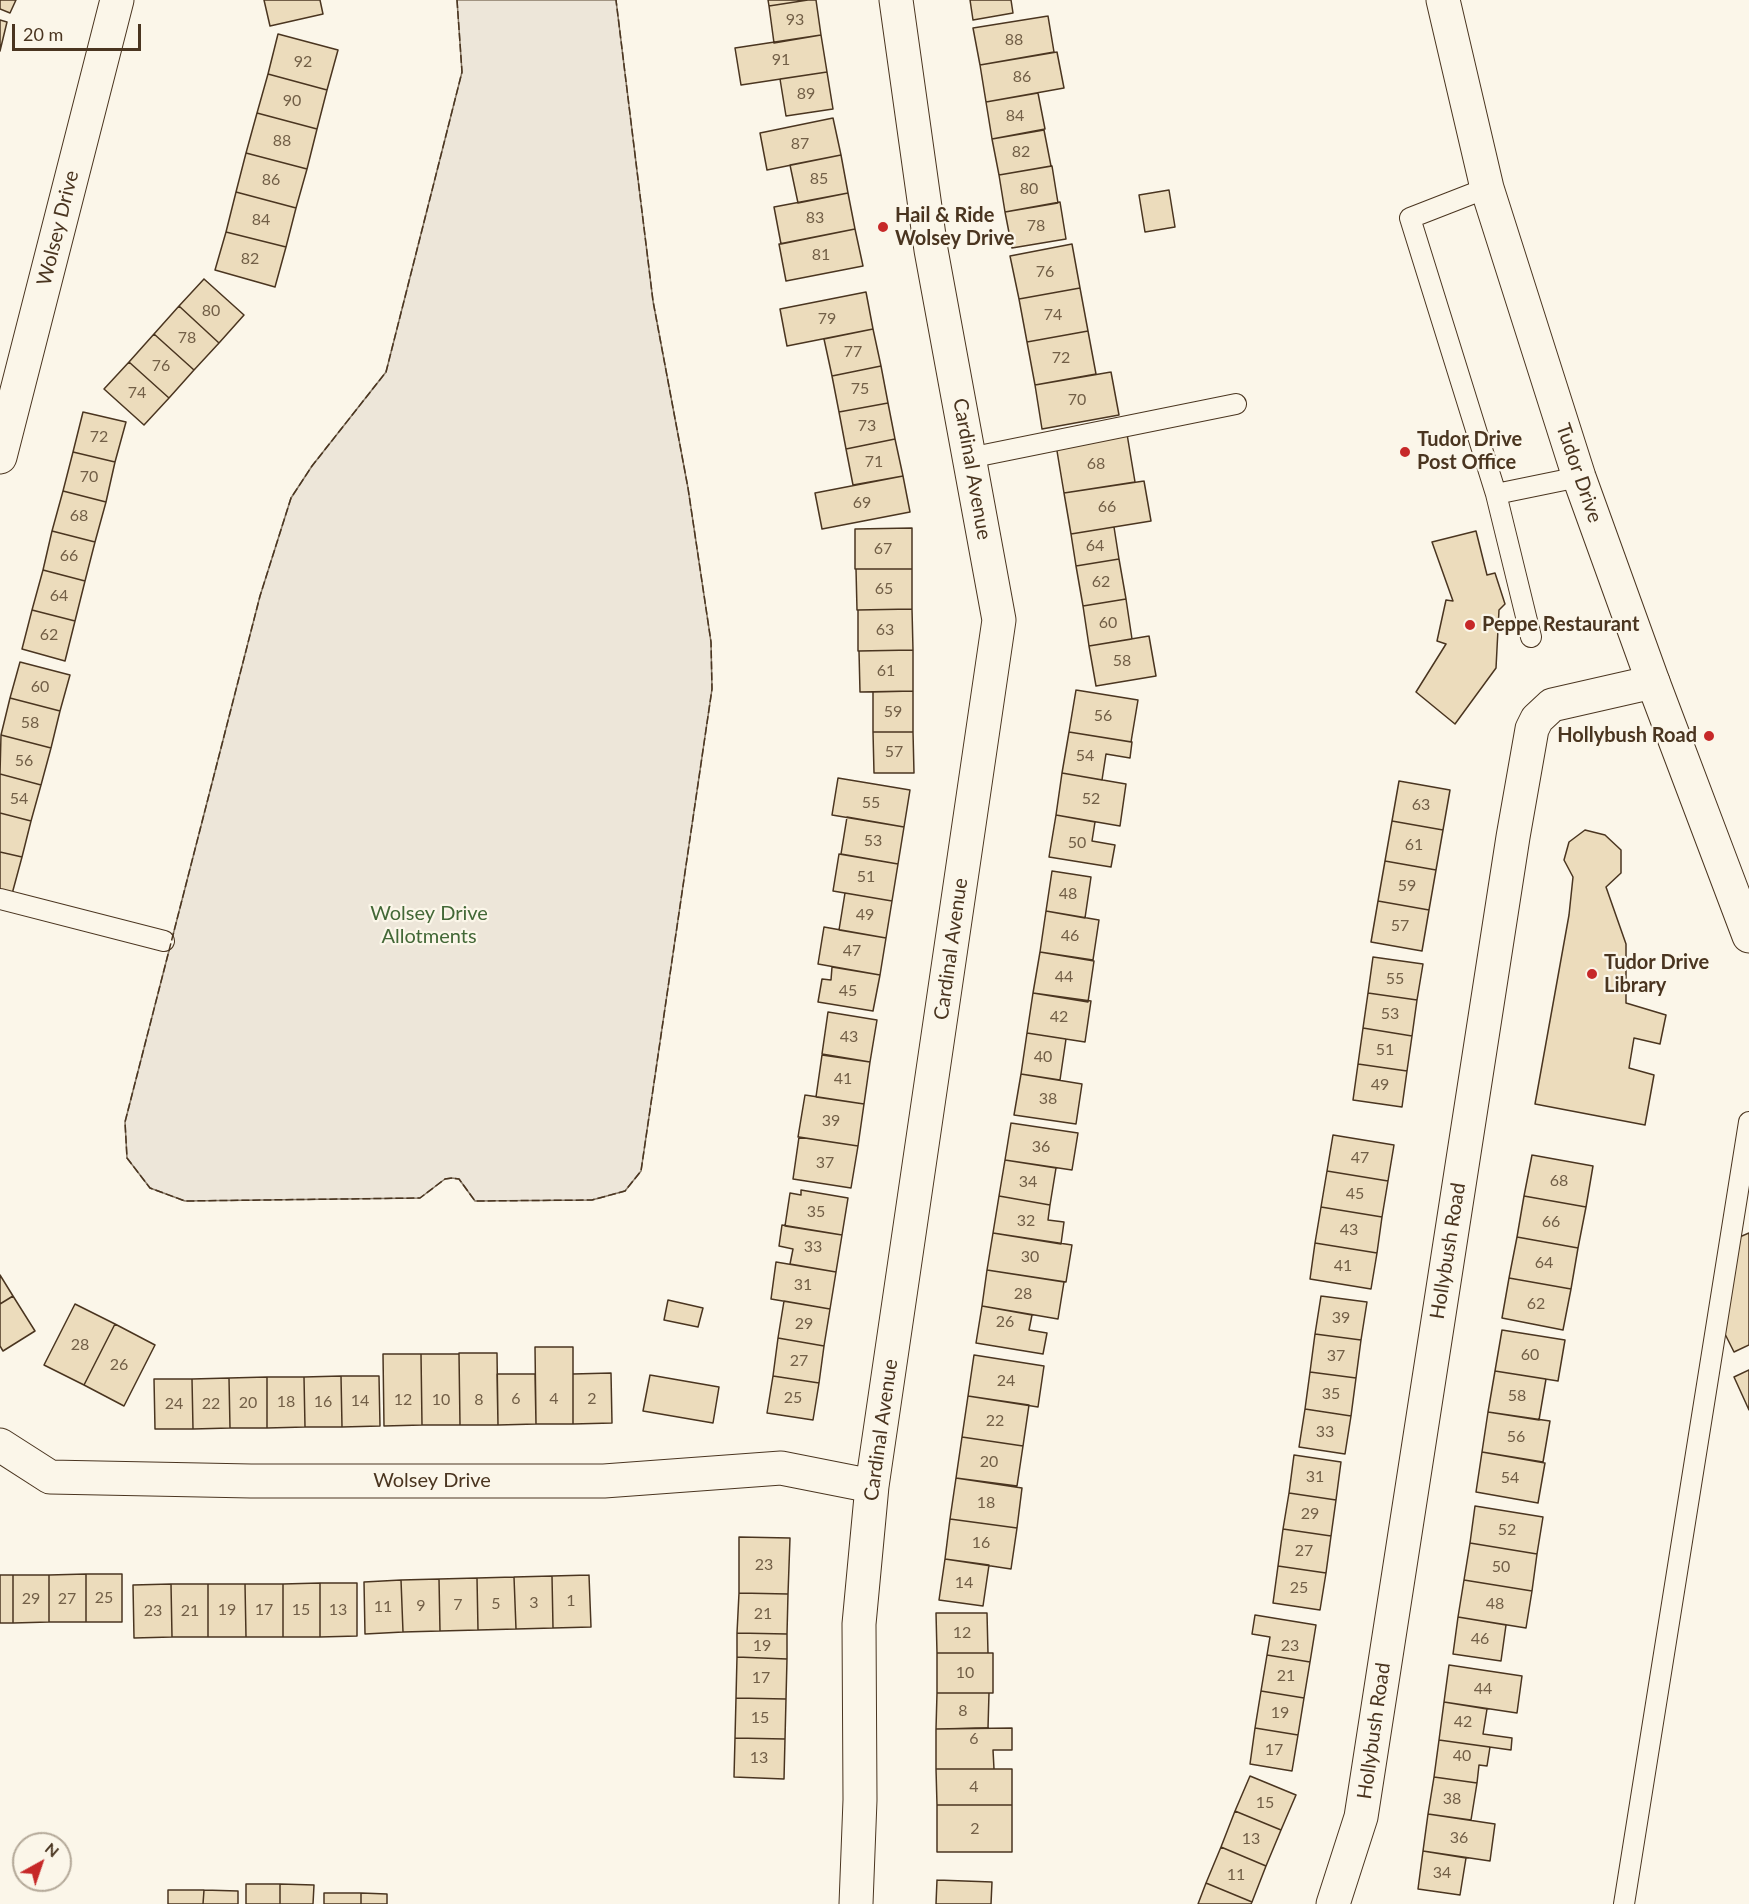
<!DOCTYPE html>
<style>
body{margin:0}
#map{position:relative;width:1749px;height:1904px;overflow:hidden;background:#fbf6e9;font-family:Lato,sans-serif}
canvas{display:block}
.north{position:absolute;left:12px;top:1832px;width:60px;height:60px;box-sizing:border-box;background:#fbf6e9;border:2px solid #b4a999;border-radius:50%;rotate:40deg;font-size:16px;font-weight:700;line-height:24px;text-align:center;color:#4a3520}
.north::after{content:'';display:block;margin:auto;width:21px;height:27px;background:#c62828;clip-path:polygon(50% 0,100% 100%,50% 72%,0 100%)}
.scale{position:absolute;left:12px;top:24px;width:129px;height:27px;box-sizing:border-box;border:3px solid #4a3520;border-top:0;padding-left:8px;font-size:18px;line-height:21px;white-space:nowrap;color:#4a3520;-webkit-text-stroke:4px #fbf6e9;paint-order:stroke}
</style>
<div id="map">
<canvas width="1749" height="1904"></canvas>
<div class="north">N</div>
<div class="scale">20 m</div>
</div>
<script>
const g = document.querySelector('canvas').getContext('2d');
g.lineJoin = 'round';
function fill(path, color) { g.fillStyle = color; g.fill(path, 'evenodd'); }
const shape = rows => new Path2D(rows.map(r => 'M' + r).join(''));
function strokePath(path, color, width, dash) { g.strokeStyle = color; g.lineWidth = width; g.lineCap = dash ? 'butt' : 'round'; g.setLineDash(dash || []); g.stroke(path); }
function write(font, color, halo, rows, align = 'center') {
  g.font = font + ' Lato,sans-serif'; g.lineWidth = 4.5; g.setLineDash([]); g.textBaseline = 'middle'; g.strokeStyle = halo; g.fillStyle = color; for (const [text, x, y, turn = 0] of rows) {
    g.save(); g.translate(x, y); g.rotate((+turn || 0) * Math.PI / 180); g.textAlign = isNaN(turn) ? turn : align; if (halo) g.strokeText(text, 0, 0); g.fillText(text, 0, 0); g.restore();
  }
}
const green = shape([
 [457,0,616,0,653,301,688,488,711,642,712,689,641,1171,625,1191,592,1200,475,1201,459,1179,452,1178,445,1179,420,1198,185,1201,150,1188,127,1158,125,1122,260,596,291,498,312,466,386,372,462,72,457,0]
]);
const building = shape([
 [0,0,16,0,10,13,0,9,0,0],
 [264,0,320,0,323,14,270,26,264,0],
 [768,0,808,0,769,6,768,0],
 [808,0,816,0,821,35,774,43,769,6,808,0],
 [970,0,1011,0,1013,13,973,20,970,0],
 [1048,16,1054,52,980,65,973,28,1048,16],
 [0,20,7,22,0,51,0,20],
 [278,34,338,50,327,90,268,74,278,34],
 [821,35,827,72,741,85,735,48,821,35],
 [1057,52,1064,88,986,102,980,65,1057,52],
 [827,72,833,109,786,116,780,79,827,72],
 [268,74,327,90,317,129,257,113,268,74],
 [1038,93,1045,129,992,139,986,102,1038,93],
 [257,113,317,129,307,169,246,153,257,113],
 [833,118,841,155,767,170,760,133,833,118],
 [1044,130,1051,166,999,175,992,139,1044,130],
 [246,153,307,169,296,208,236,192,246,153],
 [841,155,848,193,798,203,790,165,841,155],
 [1052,166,1058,203,1005,212,999,175,1052,166],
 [1169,190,1175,227,1145,232,1139,195,1169,190],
 [236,192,296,208,286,247,226,232,236,192],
 [848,193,855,229,781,244,774,207,848,193],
 [1060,202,1066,239,1012,248,1005,212,1060,202],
 [855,229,863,266,786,281,779,244,855,229],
 [226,232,286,247,275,287,215,270,226,232],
 [1072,244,1080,288,1019,299,1010,256,1072,244],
 [204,279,244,315,219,343,179,306,204,279],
 [1080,288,1088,331,1027,342,1019,299,1080,288],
 [866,292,873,329,787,346,780,309,866,292],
 [179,306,219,343,194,370,154,334,179,306],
 [873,329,881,366,832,376,824,339,873,329],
 [1088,331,1096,374,1035,385,1027,342,1088,331],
 [154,334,194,370,169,398,129,362,154,334],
 [129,362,169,398,144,425,104,389,129,362],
 [881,366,888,403,839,412,832,376,881,366],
 [1111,372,1119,415,1042,429,1035,385,1111,372],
 [888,403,895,439,846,449,839,412,888,403],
 [83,412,126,422,115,462,73,452,83,412],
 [1127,434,1135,482,1064,493,1056,445,1127,434],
 [895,439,903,476,853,485,846,449,895,439],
 [73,452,115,462,106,502,63,491,73,452],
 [903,476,910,512,822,529,815,493,903,476],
 [1144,481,1151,521,1071,534,1064,493,1144,481],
 [63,491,106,502,95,542,52,531,63,491],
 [1114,527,1119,559,1076,566,1071,534,1114,527],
 [912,528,912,569,855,569,855,529,912,528],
 [52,531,95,542,85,581,43,570,52,531],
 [1476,531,1487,575,1495,573,1505,604,1499,610,1496,668,1455,724,1416,692,1446,644,1437,641,1446,600,1453,601,1432,542,1476,531],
 [1119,559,1126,599,1083,606,1076,566,1119,559],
 [856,569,912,569,912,609,857,610,856,569],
 [43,570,85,581,75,621,32,610,43,570],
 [1126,599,1132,639,1089,646,1083,606,1126,599],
 [912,609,913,650,858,651,858,610,912,609],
 [32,610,75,621,65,661,22,649,32,610],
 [1149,636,1156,676,1096,686,1089,646,1149,636],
 [913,650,913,691,860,692,859,651,913,650],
 [20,662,70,675,60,711,10,698,20,662],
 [1076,690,1138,700,1131,742,1069,732,1076,690],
 [913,691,913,732,873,732,873,692,913,691],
 [10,698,60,711,51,748,1,735,10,698],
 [873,732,913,732,914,773,874,773,873,732],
 [1069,732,1132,742,1130,758,1106,754,1102,780,1062,773,1069,732],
 [1,735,51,748,41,785,0,774,1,735],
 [1062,773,1126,784,1120,826,1056,815,1062,773],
 [0,774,41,785,31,821,0,813,0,774],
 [838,778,910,790,904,827,832,815,838,778],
 [1399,781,1450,790,1443,830,1392,821,1399,781],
 [0,813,31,821,22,857,0,852,0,813],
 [1056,815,1095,822,1092,841,1115,845,1111,867,1049,857,1056,815],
 [847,817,904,827,898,864,841,854,847,817],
 [1392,821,1443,830,1436,870,1385,861,1392,821],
 [1585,830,1605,835,1621,850,1621,873,1606,887,1626,944,1626,1003,1666,1015,1660,1044,1634,1038,1629,1068,1654,1075,1645,1125,1535,1104,1569,915,1573,877,1564,860,1569,842,1585,830],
 [0,852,22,857,12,894,0,891,0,852],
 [839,854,898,864,892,901,833,891,839,854],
 [1385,861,1436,870,1429,910,1378,901,1385,861],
 [1052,871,1091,877,1085,918,1046,911,1052,871],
 [845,893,892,901,886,938,839,930,845,893],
 [1378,901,1429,910,1422,951,1371,942,1378,901],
 [1046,911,1099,920,1093,960,1040,952,1046,911],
 [824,927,886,938,880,975,818,964,824,927],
 [1040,952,1094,961,1088,1002,1033,993,1040,952],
 [1373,957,1423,964,1417,1000,1368,993,1373,957],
 [832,967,880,975,873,1011,818,1002,822,979,831,980,832,967],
 [1033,993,1091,1001,1085,1042,1027,1033,1033,993],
 [1368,993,1417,1000,1412,1036,1363,1028,1368,993],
 [828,1012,877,1020,870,1062,822,1054,828,1012],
 [1363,1028,1412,1036,1407,1071,1358,1064,1363,1028],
 [1027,1033,1066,1039,1060,1080,1021,1074,1027,1033],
 [822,1055,870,1062,864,1104,816,1097,822,1055],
 [1358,1064,1407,1071,1402,1107,1353,1100,1358,1064],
 [1021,1074,1082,1084,1076,1124,1014,1115,1021,1074],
 [805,1095,864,1104,858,1146,798,1137,805,1095],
 [1011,1123,1078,1133,1072,1170,1005,1160,1011,1123],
 [1333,1135,1394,1145,1388,1181,1327,1171,1333,1135],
 [799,1137,858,1146,851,1188,793,1179,799,1137],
 [1532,1155,1593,1166,1586,1207,1524,1196,1532,1155],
 [1005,1160,1056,1168,1050,1205,999,1196,1005,1160],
 [1327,1171,1388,1181,1382,1217,1321,1207,1327,1171],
 [801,1190,848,1198,842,1235,785,1226,790,1193,801,1195,801,1190],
 [999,1196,1050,1205,1048,1220,1064,1222,1061,1244,993,1233,999,1196],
 [1524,1196,1586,1207,1578,1248,1517,1237,1524,1196],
 [1321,1207,1382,1217,1377,1253,1315,1243,1321,1207],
 [782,1225,842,1235,836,1272,790,1264,793,1249,779,1246,782,1225],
 [993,1233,1072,1245,1066,1282,987,1270,993,1233],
 [1749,1233,1749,1345,1734,1352,1724,1332,1735,1239,1749,1233],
 [1517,1237,1578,1248,1571,1289,1509,1278,1517,1237],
 [1315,1243,1377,1253,1371,1289,1310,1279,1315,1243],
 [776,1262,836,1272,830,1309,771,1299,776,1262],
 [987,1270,1064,1282,1058,1319,982,1306,987,1270],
 [0,1275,13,1296,0,1304,0,1275],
 [1509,1278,1571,1289,1563,1330,1502,1318,1509,1278],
 [13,1296,35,1331,3,1351,0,1346,0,1304,13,1296],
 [1321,1296,1367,1302,1361,1340,1315,1334,1321,1296],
 [668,1300,703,1308,698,1327,664,1320,668,1300],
 [784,1301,830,1309,824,1346,778,1338,784,1301],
 [75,1304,115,1324,84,1385,44,1365,75,1304],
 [982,1306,1032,1315,1029,1330,1047,1333,1043,1354,976,1343,982,1306],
 [115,1324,155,1345,124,1406,84,1385,115,1324],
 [1502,1330,1565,1340,1558,1381,1495,1371,1502,1330],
 [1315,1334,1361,1340,1356,1378,1310,1372,1315,1334],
 [778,1338,824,1346,819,1383,773,1376,778,1338],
 [535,1347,573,1347,573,1424,536,1424,535,1347],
 [459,1353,497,1353,498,1425,460,1425,459,1353],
 [383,1354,421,1354,422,1425,384,1426,383,1354],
 [421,1354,459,1354,460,1425,422,1425,421,1354],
 [974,1355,1044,1366,1038,1407,968,1396,974,1355],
 [1749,1370,1749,1410,1734,1377,1749,1370],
 [1495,1371,1546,1379,1539,1420,1488,1412,1495,1371],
 [1310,1372,1356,1378,1351,1416,1305,1409,1310,1372],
 [611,1373,612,1423,573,1424,573,1374,611,1373],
 [497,1374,535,1374,536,1424,498,1425,497,1374],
 [650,1375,719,1387,713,1423,643,1411,650,1375],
 [341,1376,379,1376,380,1426,342,1427,341,1376],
 [341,1376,342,1427,305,1427,304,1377,341,1376],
 [773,1376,819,1383,813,1420,767,1413,773,1376],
 [267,1377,304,1377,305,1427,267,1428,267,1377],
 [267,1377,267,1428,230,1428,229,1378,267,1377],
 [229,1378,230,1428,193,1429,192,1379,229,1378],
 [154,1379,192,1379,193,1429,155,1429,154,1379],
 [968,1396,1029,1405,1023,1446,962,1437,968,1396],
 [1305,1409,1351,1416,1345,1454,1299,1447,1305,1409],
 [1488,1412,1550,1421,1543,1462,1482,1452,1488,1412],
 [962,1437,1023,1446,1017,1486,956,1478,962,1437],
 [1482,1452,1545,1463,1538,1503,1476,1492,1482,1452],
 [1294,1455,1341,1462,1336,1500,1289,1493,1294,1455],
 [956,1478,1022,1488,1017,1528,950,1519,956,1478],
 [1289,1493,1336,1500,1331,1536,1283,1529,1289,1493],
 [1475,1506,1543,1517,1537,1554,1470,1543,1475,1506],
 [950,1519,1017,1528,1011,1569,945,1559,950,1519],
 [1283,1529,1331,1536,1326,1573,1278,1566,1283,1529],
 [739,1537,790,1538,788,1594,739,1593,739,1537],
 [1470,1543,1537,1554,1532,1591,1464,1580,1470,1543],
 [945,1559,989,1565,983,1606,939,1600,945,1559],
 [1278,1566,1326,1573,1320,1610,1273,1603,1278,1566],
 [86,1574,86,1622,49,1622,49,1575,86,1574],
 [86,1574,122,1574,122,1622,86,1622,86,1574],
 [0,1575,13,1575,13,1623,0,1623,0,1575],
 [13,1575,49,1575,49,1622,13,1623,13,1575],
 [589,1575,591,1627,553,1628,552,1576,589,1575],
 [552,1576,553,1628,516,1629,514,1577,552,1576],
 [514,1577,516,1629,478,1630,477,1578,514,1577],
 [477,1578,478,1630,440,1631,439,1579,477,1578],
 [439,1579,440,1631,403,1632,401,1580,439,1579],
 [401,1580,403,1632,365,1634,364,1582,401,1580],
 [1464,1580,1532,1591,1526,1628,1458,1617,1464,1580],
 [320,1583,357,1583,357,1636,320,1637,320,1583],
 [320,1583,320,1637,283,1637,283,1584,320,1583],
 [171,1584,208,1584,208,1637,172,1637,171,1584],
 [171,1584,172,1637,134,1638,133,1585,171,1584],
 [208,1584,245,1584,246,1637,208,1637,208,1584],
 [245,1584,283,1584,283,1637,246,1637,245,1584],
 [739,1593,788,1594,787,1634,737,1633,739,1593],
 [936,1613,987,1613,988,1653,937,1653,936,1613],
 [1255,1615,1316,1625,1310,1662,1267,1655,1270,1637,1252,1634,1255,1615],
 [1458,1617,1506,1625,1501,1661,1453,1654,1458,1617],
 [737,1633,787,1634,787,1659,737,1657,737,1633],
 [937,1653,993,1653,993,1693,937,1693,937,1653],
 [1267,1655,1310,1662,1304,1698,1261,1691,1267,1655],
 [737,1657,787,1659,786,1699,736,1698,737,1657],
 [1449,1665,1522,1676,1517,1713,1444,1702,1449,1665],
 [1261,1691,1304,1698,1298,1735,1255,1728,1261,1691],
 [937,1693,989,1693,988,1728,936,1729,937,1693],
 [736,1698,786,1699,785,1739,735,1738,736,1698],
 [1444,1702,1487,1709,1483,1734,1512,1738,1511,1750,1439,1740,1444,1702],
 [1012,1728,1012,1750,993,1750,994,1769,936,1769,936,1729,1012,1728],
 [1255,1728,1298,1735,1292,1771,1250,1764,1255,1728],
 [735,1738,785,1739,784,1779,734,1777,735,1738],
 [1439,1740,1490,1747,1487,1766,1479,1765,1477,1783,1434,1777,1439,1740],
 [936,1769,1012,1769,1012,1805,937,1805,936,1769],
 [1250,1776,1296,1795,1281,1830,1235,1811,1250,1776],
 [1434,1777,1477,1783,1471,1820,1428,1814,1434,1777],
 [937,1805,1012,1805,1012,1852,937,1852,937,1805],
 [1235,1811,1281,1830,1266,1866,1221,1847,1235,1811],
 [1428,1814,1495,1824,1490,1861,1423,1851,1428,1814],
 [1221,1847,1266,1866,1252,1902,1206,1883,1221,1847],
 [1423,1851,1466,1858,1460,1895,1418,1889,1423,1851],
 [937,1880,992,1882,991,1904,936,1904,937,1880],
 [1206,1883,1252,1902,1251,1904,1198,1904,1206,1883],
 [246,1884,280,1884,280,1904,246,1904,246,1884],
 [280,1884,314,1885,313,1904,280,1904,280,1884],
 [168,1890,204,1890,203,1904,168,1904,168,1890],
 [204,1890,238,1891,238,1904,203,1904,204,1890],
 [324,1893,361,1893,361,1904,324,1904,324,1893],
 [361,1893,387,1894,387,1904,361,1904,361,1893]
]);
const service = shape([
 [1487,188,1410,218,1496,494,1531,637],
 [969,458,1236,404],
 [1496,494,1579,477],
 [0,899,164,941],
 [1624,1904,1749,1122]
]);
const minor = shape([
 [0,457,117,0],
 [0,1445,50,1477,251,1481,604,1481,781,1468,872,1486],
 [856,1904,860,1800,859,1624,872,1486,999,620,931,250,896,0],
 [1333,1904,1361,1817,1513,837,1532,729,1537,719,1552,705,1653,682]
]);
const tertiary = shape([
 [1443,0,1487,188,1579,477,1653,682,1749,936]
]);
const fence = shape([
 [457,0,462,72,386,372,312,466,291,498,260,596,125,1122,127,1158,150,1188,185,1201,420,1198,445,1179,452,1178,459,1179,475,1201,592,1200,625,1191,641,1171,712,689,711,642,688,488,653,301,616,0]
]);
const markers = [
 [883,227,6,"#c62828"],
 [1405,452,6,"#c62828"],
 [1470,625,6,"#c62828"],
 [1709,736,6,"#c62828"],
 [1592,974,6,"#c62828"]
];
const numberNames = [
 ["93",795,20],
 ["88",1014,40],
 ["91",781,60],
 ["92",303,62],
 ["86",1022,77],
 ["89",806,94],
 ["90",292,101],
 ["84",1015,116],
 ["88",282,141],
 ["87",800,144],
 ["82",1021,152],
 ["85",819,179],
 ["86",271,180],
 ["80",1029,189],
 ["83",815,218],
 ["84",261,220],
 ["78",1036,226],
 ["81",821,255],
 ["82",250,259],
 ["76",1045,272],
 ["80",211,311],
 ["74",1053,315],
 ["79",827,319],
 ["78",187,338],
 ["77",853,352],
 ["72",1061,358],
 ["76",161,366],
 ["75",860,389],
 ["74",137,393],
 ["70",1077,400],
 ["73",867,426],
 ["72",99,437],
 ["71",874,462],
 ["68",1096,464],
 ["70",89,477],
 ["69",862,503],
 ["66",1107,507],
 ["68",79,516],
 ["64",1095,546],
 ["67",883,549],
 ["66",69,556],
 ["62",1101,582],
 ["65",884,589],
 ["64",59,596],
 ["60",1108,623],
 ["63",885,630],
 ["62",49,635],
 ["58",1122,661],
 ["61",886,671],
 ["60",40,687],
 ["59",893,712],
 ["56",1103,716],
 ["58",30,723],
 ["57",894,752],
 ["54",1085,756],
 ["56",24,761],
 ["54",19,799],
 ["52",1091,799],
 ["55",871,803],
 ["63",1421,805],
 ["53",873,841],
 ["50",1077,843],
 ["61",1414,845],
 ["51",866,877],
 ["59",1407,886],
 ["48",1068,894],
 ["49",865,915],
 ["57",1400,926],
 ["46",1070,936],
 ["47",852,951],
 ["44",1064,977],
 ["55",1395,979],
 ["45",848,991],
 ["53",1390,1014],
 ["42",1059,1017],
 ["43",849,1037],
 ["51",1385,1050],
 ["40",1043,1057],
 ["41",843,1079],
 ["49",1380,1085],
 ["38",1048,1099],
 ["39",831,1121],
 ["36",1041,1147],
 ["47",1360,1158],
 ["37",825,1163],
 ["68",1559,1181],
 ["34",1028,1182],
 ["45",1355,1194],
 ["35",816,1212],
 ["32",1026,1221],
 ["66",1551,1222],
 ["43",1349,1230],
 ["33",813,1247],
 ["30",1030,1257],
 ["64",1544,1263],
 ["41",1343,1266],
 ["31",803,1285],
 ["28",1023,1294],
 ["62",1536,1304],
 ["39",1341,1318],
 ["26",1005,1322],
 ["29",804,1324],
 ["28",80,1345],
 ["60",1530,1355],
 ["37",1336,1356],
 ["27",799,1361],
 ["26",119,1365],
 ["24",1006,1381],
 ["35",1331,1394],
 ["58",1517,1396],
 ["25",793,1398],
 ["6",516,1399],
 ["4",554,1399],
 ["2",592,1399],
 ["12",403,1400],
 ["10",441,1400],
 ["8",479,1400],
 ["14",360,1401],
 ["18",286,1402],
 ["16",323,1402],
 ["20",248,1403],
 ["24",174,1404],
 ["22",211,1404],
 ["22",995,1421],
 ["33",1325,1432],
 ["56",1516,1437],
 ["20",989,1462],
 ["31",1315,1477],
 ["54",1510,1478],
 ["18",986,1503],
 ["29",1310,1514],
 ["52",1507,1530],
 ["16",981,1543],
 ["27",1304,1551],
 ["23",764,1565],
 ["50",1501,1567],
 ["14",964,1583],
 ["25",1299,1588],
 ["25",104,1598],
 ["29",31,1599],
 ["27",67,1599],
 ["1",571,1601],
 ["3",534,1603],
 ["5",496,1604],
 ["48",1495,1604],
 ["7",458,1605],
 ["9",421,1606],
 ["11",383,1607],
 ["19",227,1610],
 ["17",264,1610],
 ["15",301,1610],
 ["13",338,1610],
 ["23",153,1611],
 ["21",190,1611],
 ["21",763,1614],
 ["12",962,1633],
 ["46",1480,1639],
 ["19",762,1646],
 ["23",1290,1646],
 ["10",965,1673],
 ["21",1286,1676],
 ["17",761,1678],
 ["44",1483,1689],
 ["8",963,1711],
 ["19",1280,1713],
 ["15",760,1718],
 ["42",1463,1722],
 ["6",974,1739],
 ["17",1274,1750],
 ["40",1462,1756],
 ["13",759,1758],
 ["4",974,1787],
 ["38",1452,1799],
 ["15",1265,1803],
 ["2",975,1829],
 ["36",1459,1838],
 ["13",1251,1839],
 ["34",1442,1873],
 ["11",1236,1875]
];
const poiNames = [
 ["Hail & Ride",895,216],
 ["Wolsey Drive",895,239],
 ["Tudor Drive",1417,440],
 ["Post Office",1417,463],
 ["Peppe Restaurant",1482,625],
 ["Hollybush Road",1697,736,"right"],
 ["Tudor Drive",1604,963],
 ["Library",1604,986]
];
const streetNames = [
 ["Wolsey Drive",58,228,-76],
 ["Cardinal Avenue",972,469,80],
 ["Tudor Drive",1579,473,71],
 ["Cardinal Avenue",951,949,-82],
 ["Hollybush Road",1448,1251,-81],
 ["Cardinal Avenue",881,1430,-82],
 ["Wolsey Drive",432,1481],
 ["Hollybush Road",1374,1731,-82]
];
const parkNames = [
 ["Wolsey Drive",429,914],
 ["Allotments",429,937]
];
fill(green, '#ede6d9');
strokePath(green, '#887966', 1.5);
fill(building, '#ecdcbc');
strokePath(building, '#4a3520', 1.5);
strokePath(service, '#4a3520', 22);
strokePath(minor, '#4a3520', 35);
strokePath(tertiary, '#4a3520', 35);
strokePath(service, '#fbf6e9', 20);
strokePath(minor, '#fbf6e9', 33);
strokePath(tertiary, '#fbf6e9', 33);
strokePath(fence, '#4a3520', 1.5, [8, 3]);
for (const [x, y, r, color] of markers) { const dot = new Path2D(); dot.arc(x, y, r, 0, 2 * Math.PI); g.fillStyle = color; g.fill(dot); strokePath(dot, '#fbf6e9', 2); }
write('16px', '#725f47', null, numberNames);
write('bold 20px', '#4a3520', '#fbf6e9', poiNames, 'left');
write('20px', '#4a3520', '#fbf6e9', streetNames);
write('20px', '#436837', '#fbf6e9', parkNames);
</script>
